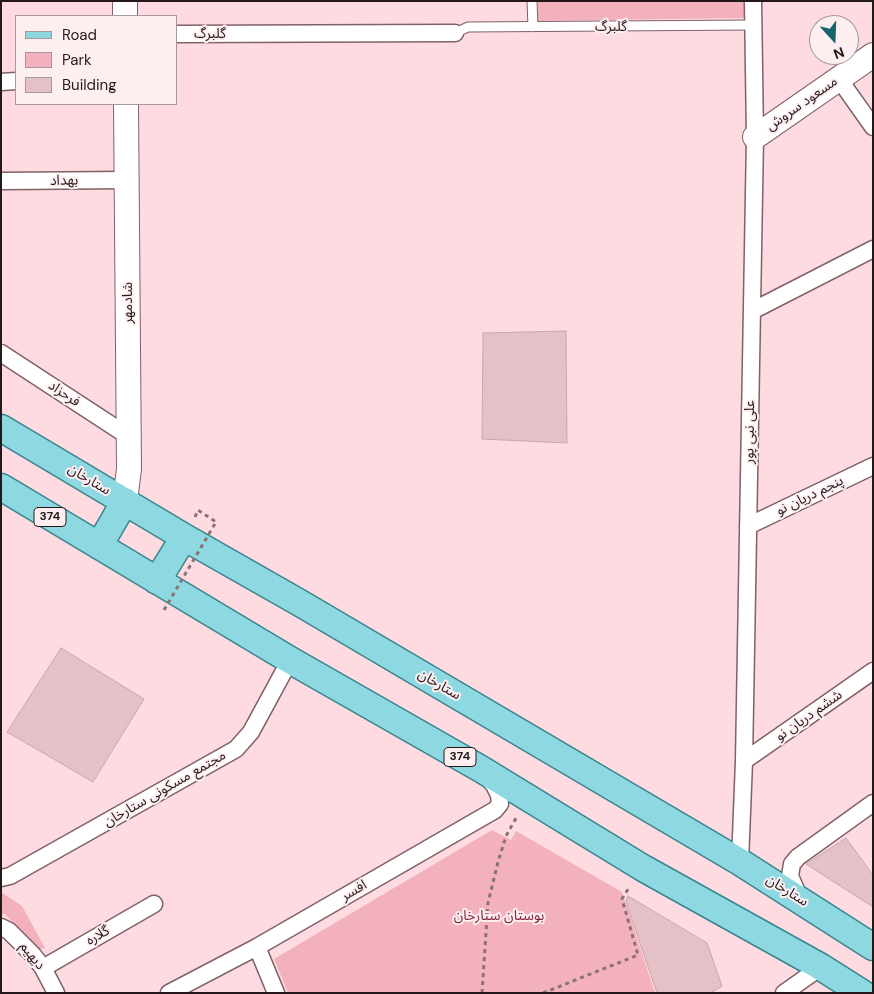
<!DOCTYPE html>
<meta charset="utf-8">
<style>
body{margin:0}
#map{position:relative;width:874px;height:994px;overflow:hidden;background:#fedbe1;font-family:"DM Sans",sans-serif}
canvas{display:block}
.frame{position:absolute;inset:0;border:2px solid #25181b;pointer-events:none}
.legend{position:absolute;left:15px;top:15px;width:162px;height:90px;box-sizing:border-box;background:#fdeef0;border:1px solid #a7989b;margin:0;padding:6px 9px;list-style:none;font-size:15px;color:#25181b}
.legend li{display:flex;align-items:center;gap:10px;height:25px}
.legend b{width:25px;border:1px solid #a7989b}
.north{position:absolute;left:809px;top:15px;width:50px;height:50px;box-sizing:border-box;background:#fdeef0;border:1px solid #a7989b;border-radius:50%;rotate:160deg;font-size:14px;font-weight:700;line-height:20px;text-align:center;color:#25181b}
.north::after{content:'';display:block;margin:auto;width:18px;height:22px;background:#16646c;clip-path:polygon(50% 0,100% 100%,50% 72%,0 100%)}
</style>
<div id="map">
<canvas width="874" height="994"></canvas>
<div class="frame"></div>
<ul class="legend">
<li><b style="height:6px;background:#8ed9e1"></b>Road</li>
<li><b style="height:14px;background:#f3b1bd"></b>Park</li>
<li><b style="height:14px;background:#e3c1c6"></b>Building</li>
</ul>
<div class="north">N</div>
</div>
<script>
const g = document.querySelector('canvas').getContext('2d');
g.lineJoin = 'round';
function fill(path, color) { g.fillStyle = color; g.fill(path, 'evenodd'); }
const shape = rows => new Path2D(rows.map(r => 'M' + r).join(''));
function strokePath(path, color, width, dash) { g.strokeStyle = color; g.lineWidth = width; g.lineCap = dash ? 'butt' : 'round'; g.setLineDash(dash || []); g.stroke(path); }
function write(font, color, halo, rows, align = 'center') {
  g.font = font + ' "DM Sans","Noto Sans Arabic",sans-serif'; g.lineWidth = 4; g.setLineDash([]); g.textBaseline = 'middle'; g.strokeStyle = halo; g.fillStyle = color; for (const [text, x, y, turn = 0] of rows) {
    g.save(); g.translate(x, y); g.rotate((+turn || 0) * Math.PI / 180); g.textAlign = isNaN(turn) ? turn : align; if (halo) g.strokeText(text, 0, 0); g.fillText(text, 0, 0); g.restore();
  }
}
const green = shape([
 [538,1,744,1,744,18,538,21],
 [492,830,511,840,516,831,622,892,655,993,288,993,274,959],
 [1,892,22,906,45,948,37,950,5,914,1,914]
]);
const building = shape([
 [566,331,567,443,482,439,483,333,566,331],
 [61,648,144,699,93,782,7,732,61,648],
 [846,838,873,875,873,907,806,864,846,838],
 [628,896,707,943,722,986,711,993,657,993,626,902,628,896]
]);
const path = shape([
 [195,517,198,510,216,522],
 [482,993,488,903,498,862,506,836,516,818],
 [543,993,638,955,622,899,630,886]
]);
const service = shape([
 [532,1,533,27],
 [455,33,468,27,753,25]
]);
const minor = shape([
 [176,34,455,33],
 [839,79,873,127],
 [1,82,16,81],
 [1,181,128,180],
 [752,311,873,249],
 [1,353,128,436],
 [748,526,873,466],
 [744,761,873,671],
 [740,862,744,761,755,137,753,1],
 [1,878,10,876,236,749,251,732,290,660],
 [800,899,790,876,792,864,798,857,873,803],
 [1,927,9,931,33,955,43,968,56,993],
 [257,947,276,993],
 [43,968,154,904],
 [169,993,257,947,495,810,500,804,499,795,494,785,487,777],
 [784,993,821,967]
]);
const secondary = shape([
 [125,1,125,16],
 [755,137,873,55],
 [125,501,129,469,126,104]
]);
const primary = shape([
 [1,428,184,537,300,603,740,862,873,947],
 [1,487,290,660,481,769,643,868,821,967,862,993],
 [99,546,125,501],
 [157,581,184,537]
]);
const pathBridge = shape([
 [164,610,216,522]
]);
const shields = [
 [50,517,32],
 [460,757,32]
];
const shieldNames = [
 ["374",50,517],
 ["374",460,757]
];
const streetNames = [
 ["گلبرگ",611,27],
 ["گلبرگ",210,34],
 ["مسعود سروش",802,104,-35],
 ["بهداد",64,181,-1],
 ["شادمهر",128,303,-90],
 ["فرحزاد",64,394,34],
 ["علی نبی پور",750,432,-89],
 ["ستارخان",89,480,31],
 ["پنجم دریان‌ نو",810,496,-26],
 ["ستارخان",439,685,30],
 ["ششم دریان نو",809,716,-35],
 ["مجتمع مسکونی ستارخان",165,789,-30],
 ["افسر",354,891,-30],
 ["ستارخان",787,891,32],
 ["گلاره",98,936,-30],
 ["دیهیم",32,956,51]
];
const parkNames = [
 ["بوستان ستارخان",499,916]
];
fill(green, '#f3b1bd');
fill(building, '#e3c1c6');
strokePath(building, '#c8a6ac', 1);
strokePath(service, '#7f6166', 11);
strokePath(minor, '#7f6166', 19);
strokePath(secondary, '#7f6166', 26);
strokePath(primary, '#38858f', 29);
strokePath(path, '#897276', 3, [4, 4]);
strokePath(service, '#fff', 9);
strokePath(minor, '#fff', 16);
strokePath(secondary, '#fff', 24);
strokePath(primary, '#8ed9e1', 26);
strokePath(pathBridge, '#897276', 3, [4, 4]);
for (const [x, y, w] of shields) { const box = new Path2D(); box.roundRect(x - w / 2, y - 9.5, w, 19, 4); g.fillStyle = '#fdeef0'; g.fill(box); strokePath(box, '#25181b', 1); }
write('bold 12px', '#25181b', null, shieldNames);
write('14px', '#25181b', '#fdeef0', streetNames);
write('14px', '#832641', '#fdeef0', parkNames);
</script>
